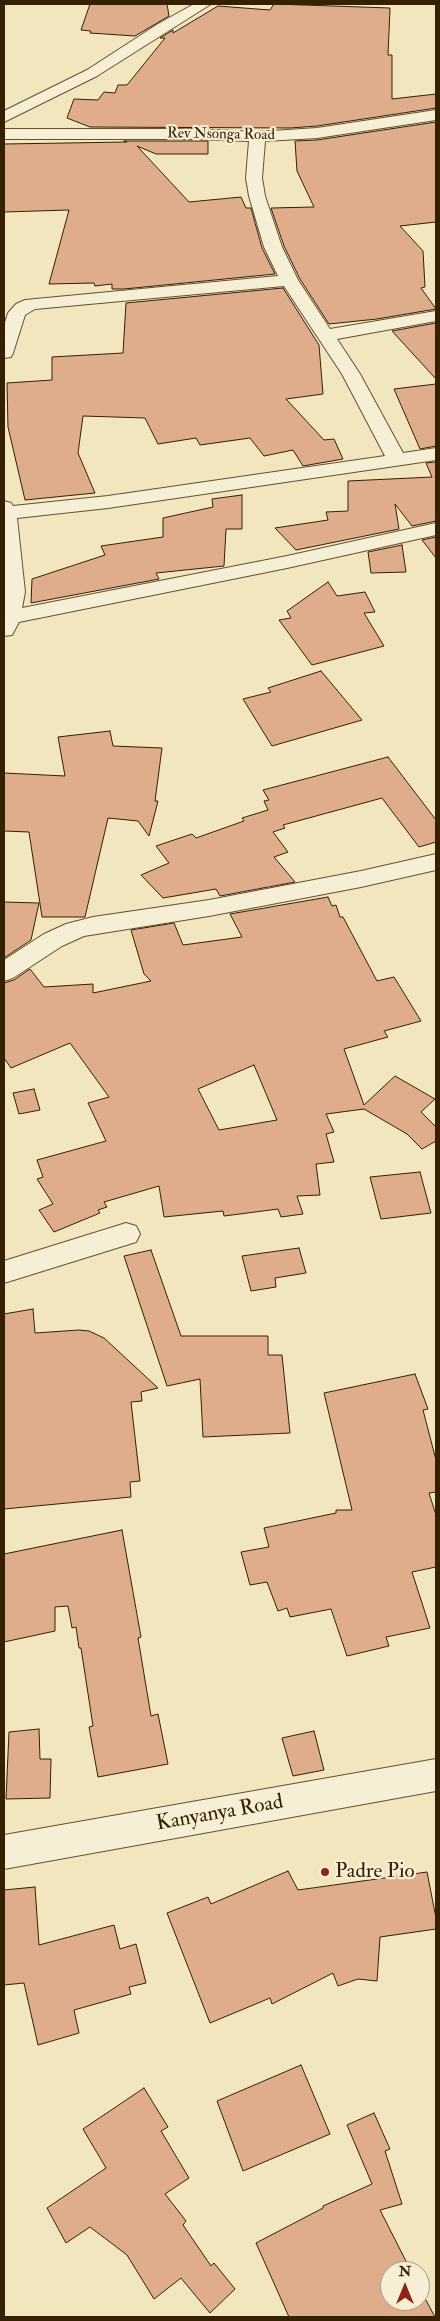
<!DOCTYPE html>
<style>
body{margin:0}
#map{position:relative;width:440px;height:2321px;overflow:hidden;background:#f2e6be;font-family:"IM FELL Double Pica",serif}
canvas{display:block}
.frame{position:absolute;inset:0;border:5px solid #352101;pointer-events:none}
.north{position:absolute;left:380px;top:2261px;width:50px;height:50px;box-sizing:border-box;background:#f7efd5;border:1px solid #a99d80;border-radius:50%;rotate:0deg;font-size:14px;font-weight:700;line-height:20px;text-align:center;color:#352101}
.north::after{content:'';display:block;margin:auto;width:18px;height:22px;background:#8f2418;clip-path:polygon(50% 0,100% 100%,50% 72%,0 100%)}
</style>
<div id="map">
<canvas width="440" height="2321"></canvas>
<div class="frame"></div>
<div class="north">N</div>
</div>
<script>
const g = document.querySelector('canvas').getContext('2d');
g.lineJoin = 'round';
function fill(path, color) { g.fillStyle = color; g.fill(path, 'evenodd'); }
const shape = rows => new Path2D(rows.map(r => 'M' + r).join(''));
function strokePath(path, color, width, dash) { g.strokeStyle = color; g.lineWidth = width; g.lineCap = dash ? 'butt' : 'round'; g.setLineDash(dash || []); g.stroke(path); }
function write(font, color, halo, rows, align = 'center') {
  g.font = font + ' "IM FELL Double Pica",serif'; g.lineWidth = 4.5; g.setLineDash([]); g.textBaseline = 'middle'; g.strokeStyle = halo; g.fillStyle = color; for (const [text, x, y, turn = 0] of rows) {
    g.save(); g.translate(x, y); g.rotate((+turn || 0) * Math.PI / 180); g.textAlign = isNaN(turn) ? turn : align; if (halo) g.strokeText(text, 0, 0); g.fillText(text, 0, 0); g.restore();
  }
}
const building = shape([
 [90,4,167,4,169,16,135,36,90,33,91,31,81,30,90,4],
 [274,4,390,8,388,55,392,55,392,99,436,94,436,108,317,126,290,128,90,127,67,118,74,99,98,100,104,92,115,93,118,85,127,85,165,38,160,38,173,30,173,33,218,6,270,10,274,4],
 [436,122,436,222,400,226,423,251,425,287,421,288,436,309,377,319,329,324,300,279,284,246,271,208,314,207,297,171,295,141,317,140,436,122],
 [124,141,208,141,208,154,156,154,137,146,189,202,241,197,246,208,251,208,262,248,275,274,124,289,112,289,112,284,95,286,94,283,49,284,69,210,4,212,4,144,127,142,124,141],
 [283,288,319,345,323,394,286,399,324,440,334,439,343,459,303,466,293,450,264,456,250,438,200,445,196,438,158,444,145,418,83,416,78,453,95,493,25,500,8,427,7,383,52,380,52,357,123,353,126,303,283,288],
 [436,323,436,379,392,331,436,323],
 [436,384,436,446,420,449,394,389,436,384],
 [436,462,436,521,412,526,395,504,399,529,296,550,275,528,328,520,326,512,348,511,348,481,432,477,426,463,436,462],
 [242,495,242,529,226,529,224,566,156,573,159,579,31,603,32,579,105,555,101,546,163,537,163,518,213,507,212,499,242,495],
 [436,537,436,558,422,540,436,537],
 [402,545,406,572,371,573,368,552,402,545],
 [328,582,337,596,365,592,375,612,364,613,384,646,312,665,279,620,291,618,287,611,328,582],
 [321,671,362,720,272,746,243,699,271,692,268,688,321,671],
 [110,731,113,746,162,748,155,801,158,801,149,836,138,821,108,818,85,917,42,917,29,832,4,831,4,773,65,776,58,737,110,731],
 [388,757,436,820,436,842,419,847,382,798,283,825,285,828,273,832,288,852,274,857,295,882,220,896,216,889,163,898,141,875,169,863,156,846,192,834,196,838,244,821,242,818,268,810,264,801,269,800,263,790,388,757],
 [328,897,332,906,336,905,340,917,343,917,377,981,394,977,421,1021,384,1031,388,1037,344,1049,364,1105,395,1076,435,1099,421,1112,436,1127,436,1141,422,1149,407,1134,364,1109,326,1114,334,1132,326,1134,334,1162,316,1164,320,1195,297,1196,303,1214,281,1217,278,1209,224,1216,223,1211,164,1217,159,1186,104,1202,107,1207,98,1210,100,1213,54,1232,39,1210,53,1204,37,1179,43,1177,37,1160,106,1141,88,1103,109,1097,70,1043,11,1068,4,1058,4,983,14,980,30,969,44,987,93,984,93,993,151,981,144,974,131,930,174,923,183,945,242,937,230,914,328,897],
 [254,1065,277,1120,219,1130,198,1089,254,1065],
 [4,902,39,903,31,940,4,958,4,902],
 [34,1089,40,1110,19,1114,13,1093,34,1089],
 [420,1172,431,1213,381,1219,370,1177,420,1172],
 [299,1248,306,1273,275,1278,276,1287,251,1291,242,1256,299,1248],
 [151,1250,181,1336,268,1336,268,1355,282,1355,290,1433,203,1437,200,1379,167,1386,124,1256,151,1250],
 [33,1309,35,1333,79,1330,89,1331,104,1338,158,1388,141,1392,142,1401,131,1402,140,1481,130,1482,131,1497,4,1509,4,1314,33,1309],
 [415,1374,428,1409,423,1410,436,1460,436,1492,429,1493,436,1515,436,1567,412,1572,430,1628,386,1637,389,1646,347,1656,331,1609,290,1617,287,1608,278,1611,267,1582,250,1585,241,1552,269,1547,264,1528,336,1513,336,1510,352,1510,324,1393,415,1374],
 [122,1530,141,1637,138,1638,151,1716,158,1714,168,1764,98,1777,89,1727,93,1726,81,1648,79,1648,76,1627,72,1628,68,1606,55,1607,55,1631,4,1642,4,1554,122,1530],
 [39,1729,40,1759,51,1759,50,1798,6,1799,9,1732,39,1729],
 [314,1731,324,1770,293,1776,282,1738,314,1731],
 [288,1871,298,1890,427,1872,436,1918,436,1929,380,1937,377,1981,358,1979,338,1986,333,1973,272,2004,270,1998,210,2023,167,1913,208,1897,211,1904,288,1871],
 [35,1887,39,1945,114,1925,120,1949,136,1944,146,1983,129,1987,131,1994,74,2010,79,2033,38,2045,24,1983,4,1985,4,1890,35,1887],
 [301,2065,330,2134,243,2171,217,2101,301,2065],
 [144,2088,168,2127,161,2131,189,2178,165,2194,186,2221,183,2225,211,2266,214,2263,235,2289,210,2313,181,2278,154,2299,127,2255,90,2227,66,2243,47,2208,106,2168,83,2129,144,2088],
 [374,2113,390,2149,385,2151,402,2204,380,2210,411,2271,390,2271,390,2301,420,2301,420,2289,435,2317,289,2317,256,2243,323,2208,323,2206,372,2184,347,2125,374,2113]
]);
const minor = shape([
 [194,4,211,4,97,76,4,122,4,111,87,70,158,24,194,4],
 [436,110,436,120,317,138,265,141,262,178,265,196,282,247,298,280,330,329,436,311,436,321,337,339,360,374,403,453,436,448,436,460,108,508,17,518,25,592,22,608,287,556,436,523,436,535,287,568,19,622,12,635,4,636,4,501,11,503,13,506,108,496,385,456,342,374,284,286,35,309,25,315,13,353,11,357,4,358,4,326,8,313,16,304,25,300,278,276,264,247,249,196,246,178,249,141,194,139,4,139,4,129,194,129,257,132,317,128,436,110],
 [436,854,436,870,361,887,209,916,84,936,62,946,13,978,4,981,4,960,44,934,66,924,93,917,209,900,361,871,436,854],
 [126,1223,136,1226,140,1234,136,1242,4,1283,4,1261,126,1223],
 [436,1759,436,1791,4,1869,4,1835,436,1759]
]);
const markers = [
 [325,1872,5,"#8f2418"]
];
const farStreetnames = [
 ["Rev Nsonga Road",221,135,1]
];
const nearStreetnames = [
 ["Kanyanya Road",220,1814,-10]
];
const nearPoinames = [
 ["Padre Pio",335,1872]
];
fill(building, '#dfac8c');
strokePath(building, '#352101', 1);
strokePath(minor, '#645230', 2);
fill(minor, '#f7efd5');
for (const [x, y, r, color] of markers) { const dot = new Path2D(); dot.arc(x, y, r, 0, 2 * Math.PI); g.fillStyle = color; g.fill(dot); strokePath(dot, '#f7efd5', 2); }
write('15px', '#352101', '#f7efd5', farStreetnames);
write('21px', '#352101', '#f7efd5', nearStreetnames);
write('21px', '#352101', '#f7efd5', nearPoinames, 'left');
</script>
